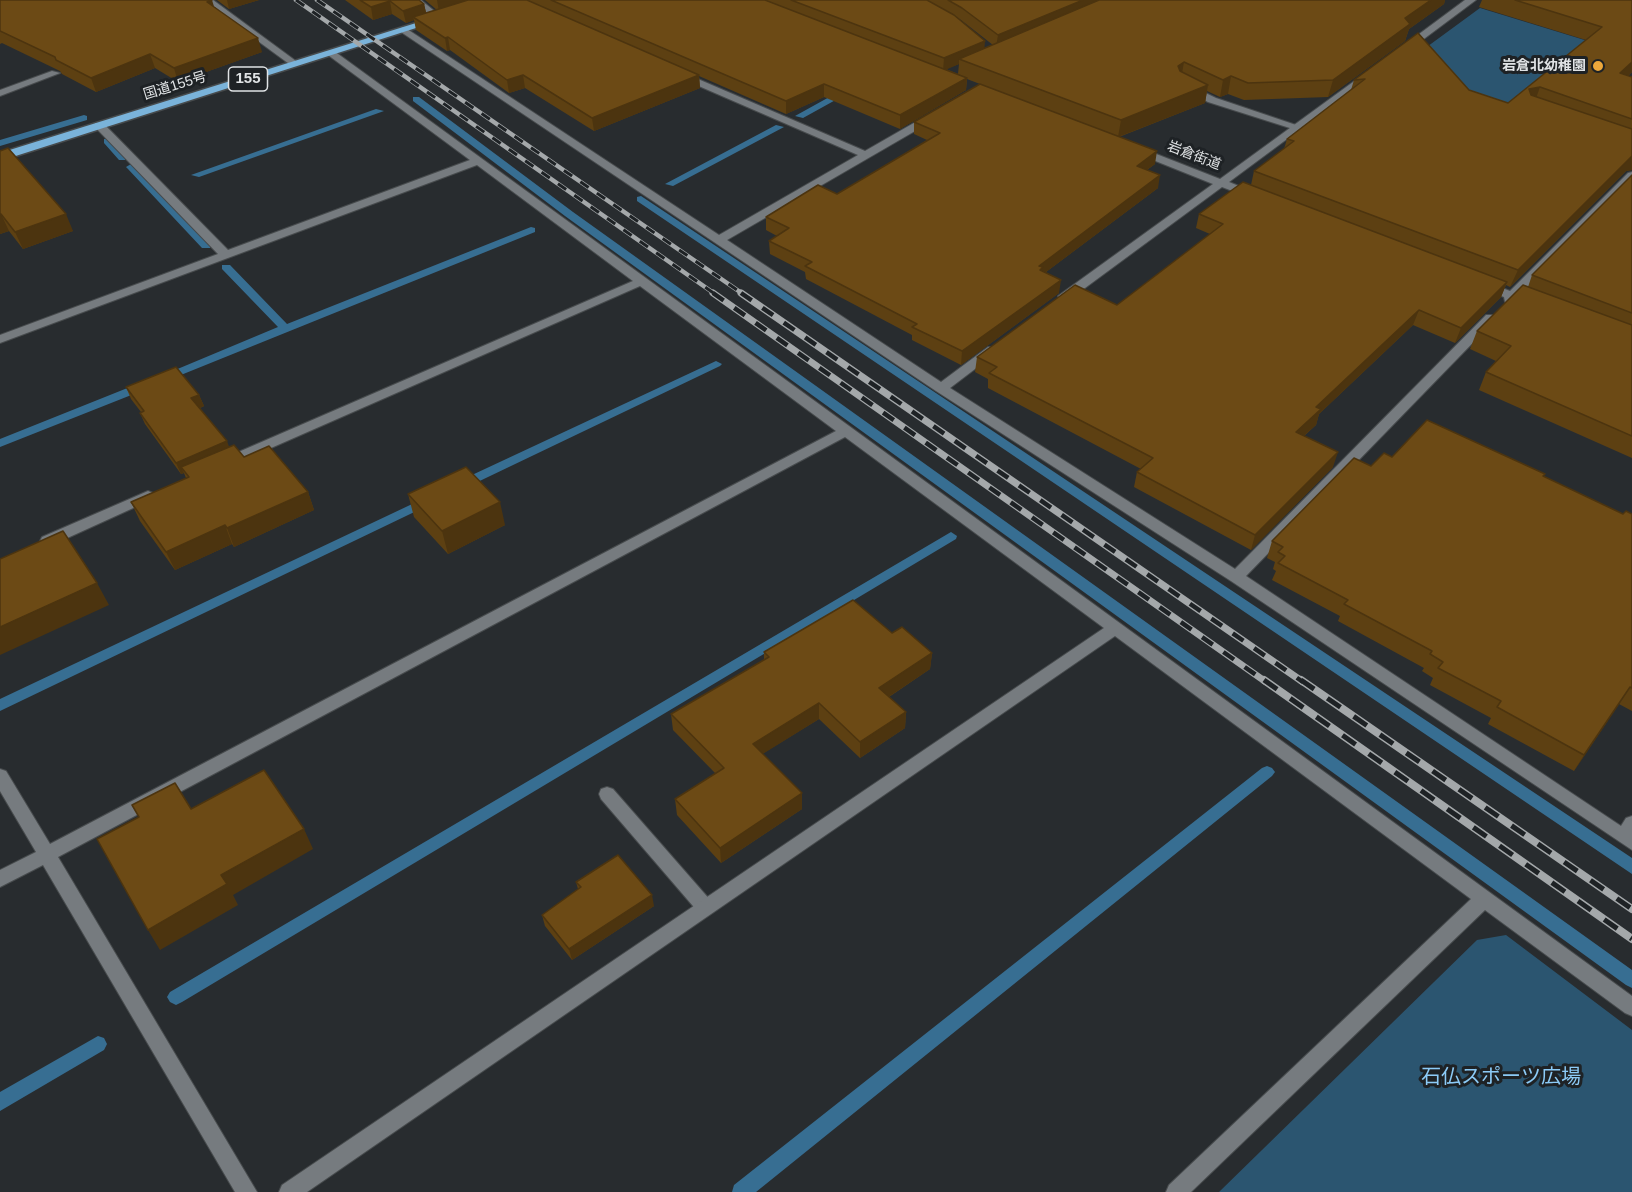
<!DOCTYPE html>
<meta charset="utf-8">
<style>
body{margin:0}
canvas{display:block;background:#282c2f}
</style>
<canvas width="1632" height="1192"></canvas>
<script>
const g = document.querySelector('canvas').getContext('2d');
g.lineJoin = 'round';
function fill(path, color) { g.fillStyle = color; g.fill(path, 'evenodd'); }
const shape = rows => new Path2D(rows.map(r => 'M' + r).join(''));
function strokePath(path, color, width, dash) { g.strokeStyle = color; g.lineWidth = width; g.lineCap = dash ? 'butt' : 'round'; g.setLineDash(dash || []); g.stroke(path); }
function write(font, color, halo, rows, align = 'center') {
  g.font = font + ' Arial,"Noto Sans JP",sans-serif'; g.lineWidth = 6; g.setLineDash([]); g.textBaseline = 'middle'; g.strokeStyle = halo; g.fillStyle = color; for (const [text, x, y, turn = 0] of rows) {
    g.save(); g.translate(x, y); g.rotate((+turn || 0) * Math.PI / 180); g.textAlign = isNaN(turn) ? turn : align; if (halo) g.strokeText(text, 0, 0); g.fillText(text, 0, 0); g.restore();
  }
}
const green = shape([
 [1480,8,1591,42,1510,111,1394,71],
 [1506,935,1632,1030,1632,1192,1219,1192,1477,940]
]);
const stream = shape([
 [842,90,850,92,803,118,795,116,842,90],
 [413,97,419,97,573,212,1632,970,1632,988,1626,985,565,216,413,101,413,97],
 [376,109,384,111,199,177,191,175,376,109],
 [84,115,87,116,87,120,0,146,0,140,84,115],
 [776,125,784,127,673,186,665,184,776,125],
 [104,139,110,139,125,156,125,160,119,160,104,143,104,139],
 [131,164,134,165,210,244,210,248,202,248,128,169,126,167,131,164],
 [641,196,1632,858,1632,874,637,201,637,197,641,196],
 [531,227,535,228,535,232,166,381,158,381,156,378,278,327,222,269,222,265,230,265,287,324,531,227],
 [716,361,722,364,720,366,465,488,461,489,455,485,457,482,716,361],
 [145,381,149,382,151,385,149,388,0,447,0,439,145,381],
 [427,497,433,501,431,504,0,711,0,699,427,497],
 [951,532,957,536,956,539,182,1002,176,1005,170,1002,167,997,170,992,951,532],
 [1267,766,1272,768,1275,772,1272,776,756,1192,732,1192,734,1185,1262,768,1267,766],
 [98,1036,104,1038,107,1044,104,1050,0,1111,0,1092,98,1036]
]);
const service = shape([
 [52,71,60,73,0,96,0,90,52,71],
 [1189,85,1216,98,1302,127,1293,129,1208,102,1185,90,1184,88,1189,85],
 [607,787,613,789,711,901,714,907,711,913,705,915,699,913,601,799,599,794,601,789,607,787]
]);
const minor = shape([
 [202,0,213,0,300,64,292,66,202,0],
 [410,0,421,0,444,19,436,21,410,0],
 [1465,0,1476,0,1409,50,1403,50,1403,46,1465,0],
 [404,27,719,235,858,155,678,77,678,73,684,73,865,151,926,116,934,116,934,120,727,240,941,382,988,347,996,347,996,353,950,388,1235,569,1486,315,1494,315,1494,321,1246,576,1621,826,1626,818,1632,816,1632,850,1231,581,936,391,401,32,401,28,404,27],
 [328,51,334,51,1632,996,1632,1016,1625,1013,1485,910,1191,1192,1166,1192,1169,1185,1471,899,1115,636,307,1192,279,1192,282,1185,1104,628,845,437,58,857,257,1192,235,1192,43,865,0,887,0,870,36,852,0,791,0,769,6,771,50,844,836,431,640,286,230,466,220,466,218,463,220,460,633,281,477,165,0,343,0,335,218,254,95,127,95,123,103,123,228,250,470,160,328,55,328,51],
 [1364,74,1372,76,1229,182,1256,193,1256,197,1248,197,1222,187,1066,302,1058,302,1058,296,1213,184,1133,152,1133,148,1141,148,1220,179,1364,74],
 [1632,172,1632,181,1520,295,1535,300,1535,306,1531,307,1514,301,1505,302,1504,297,1480,288,1480,282,1484,281,1510,291,1628,173,1632,172],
 [148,491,153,493,155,496,153,499,52,545,47,546,40,541,42,537,148,491]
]);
const trunk = shape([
 [432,18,441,20,0,161,0,153,432,18]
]);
const railFar2 = shape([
 [296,0,715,294],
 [317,0,743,294]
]);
const railFar1 = shape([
 [713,293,1266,682],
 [741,293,1303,682]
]);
const rail = shape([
 [1264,680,1632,939],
 [1301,680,1632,909]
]);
const wall = shape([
 [0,0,215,7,262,52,178,82,155,68,96,92,62,74,60,71,2,43,0,44],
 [217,0,259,0,229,9],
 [345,0,419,0,424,4,426,13,437,10,425,0,1445,0,1444,4,1409,29,1405,41,1328,97,1244,100,1228,94,1220,97,1207,91,1205,103,1119,137,1155,164,1147,170,1158,188,1046,272,1059,293,961,365,912,340,912,335,806,279,805,272,770,254,769,241,777,236,766,230,766,217,837,194,927,140,914,134,914,122,980,84,967,79,966,90,900,129,824,97,786,114,699,76,700,88,594,131,525,88,509,93,450,50,447,51,416,30,414,20,406,23,392,14,373,20],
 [955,16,961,20,993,45,984,48],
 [959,64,958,74,946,69],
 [1482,0,1632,0,1632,72,1628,76,1632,77,1632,170,1626,171,1510,287,1506,285,1501,297,1455,343,1413,325,1319,414,1316,425,1304,436,1333,467,1251,550,1134,487,1137,472,1141,469,988,388,988,379,975,372,977,357,1117,305,1210,234,1196,228,1199,214,1251,185,1254,171,1284,149,1287,139,1351,90,1354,80,1418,33,1469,90,1508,103,1586,40,1479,7],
 [0,151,73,231,23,249,9,231,0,234],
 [1632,175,1632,458,1479,390,1486,372,1496,361,1470,349,1477,331,1528,287,1532,275],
 [126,387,199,395,204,406,200,408,229,447,244,457,308,492,314,510,234,547,232,544,175,570,140,521,131,502,186,478,184,473,181,474,145,424,140,413,141,412,131,399],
 [1392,457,1544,477,1623,514,1632,514,1632,711,1619,704,1574,771,1488,724,1491,718,1430,685,1433,678,1422,671,1424,668,1338,621,1340,616,1272,580,1276,571,1273,569,1275,562,1267,558,1272,541,1371,466],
 [408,494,505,525,448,554,414,517],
 [892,633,932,653,930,669,889,697,906,712,905,728,860,758,819,719,762,754,802,809,721,863,677,815,675,799,716,774,673,730,671,714,764,660,764,652],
 [576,882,654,906,572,960,545,926,542,915,578,889]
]);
const shadedWall = shape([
 [212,0,216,13,207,2],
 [227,0,259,0,229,9],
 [437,0,479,0,439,12],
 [1083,0,1107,0,996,47,998,35],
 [1431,0,1445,0,1444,4,1409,29,1405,41,1328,97,1333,80,1405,18],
 [390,1,392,14,373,20,371,7],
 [424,4,427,16,413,17,414,20,406,23,403,11],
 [448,37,450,50,447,51,445,38],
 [258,38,262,52,178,82,174,68],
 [985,41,984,53,959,59,959,64,943,71,944,58],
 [150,54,155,68,96,92,91,78],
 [1184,62,1181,79,1178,66],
 [1632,62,1632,72,1613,90,1620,73],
 [523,75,525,88,509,93,507,80],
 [699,75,700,88,594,131,592,118],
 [1231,76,1228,94,1220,97,1223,80],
 [967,78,966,90,900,129,900,115],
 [824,84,824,97,786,114,786,101],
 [1208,85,1205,103,1118,137,1121,120],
 [1540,87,1534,104,1529,89],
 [1157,151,1155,164,1134,179,1137,166],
 [1632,156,1632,170,1626,171,1510,287,1518,270],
 [1160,175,1158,188,1042,275,1039,266],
 [0,214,1,214,9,231,0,234],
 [66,214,73,231,23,249,15,232],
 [1061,280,1059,293,961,365,962,351],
 [1507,282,1501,297,1455,343,1461,328],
 [1419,310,1413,325,1319,414,1316,425,1291,447,1296,432,1316,407],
 [199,395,204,406,196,410,191,398],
 [227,441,231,452,181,467,184,473,181,474,176,463],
 [1338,452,1333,467,1251,550,1255,535],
 [308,492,314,510,234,547,227,528],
 [500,502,505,525,448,554,442,531],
 [225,525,232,544,175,570,166,552],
 [97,583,109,605,0,655,0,627],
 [932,653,930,669,878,704,879,688],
 [1630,687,1619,704,1574,771,1584,755],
 [819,703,819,719,753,760,753,744],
 [906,712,905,728,860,758,860,742],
 [802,793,802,809,721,863,720,848],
 [304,829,313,849,233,895,238,905,160,950,148,930,221,875],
 [652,895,654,906,572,960,569,949]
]);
const building = shape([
 [0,0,212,0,207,2,258,38,174,68,150,54,91,78,56,60,55,57,0,31,0,0],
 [360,0,419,0,424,4,403,11,390,1,371,7,360,0],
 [468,0,527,0,699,75,592,118,523,75,507,80,448,37,445,38,413,17,468,0],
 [551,0,765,0,967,78,900,115,824,84,786,101,551,0],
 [791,0,927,0,954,15,985,41,944,58,791,0],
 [948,0,1083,0,998,35,962,8,948,0],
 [1099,0,1431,0,1405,18,1410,24,1333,80,1248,83,1231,76,1223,80,1184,62,1178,66,1180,71,1208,85,1121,120,959,59,1099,0],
 [1515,0,1632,0,1632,62,1620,73,1632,77,1632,119,1540,87,1529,89,1531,95,1632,129,1632,156,1518,270,1254,171,1294,141,1287,139,1365,79,1354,80,1418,33,1469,90,1508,103,1602,27,1515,0],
 [980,84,1157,151,1137,166,1160,175,1039,266,1043,267,1040,270,1061,280,962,351,912,327,917,324,805,266,812,262,769,241,789,228,766,217,818,185,837,194,940,133,914,122,980,84],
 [8,148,66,214,15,232,1,214,0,214,0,151,8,148],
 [1632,175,1632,313,1532,275,1632,175],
 [1243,182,1507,282,1461,328,1419,310,1316,407,1321,409,1296,432,1338,452,1255,535,1137,472,1153,458,989,373,997,367,977,357,1075,285,1117,305,1223,224,1199,214,1243,182],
 [1523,285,1632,325,1632,436,1486,372,1511,346,1477,331,1523,285],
 [176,367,199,395,191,398,227,441,176,463,140,413,144,411,126,387,176,367],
 [1427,420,1545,474,1543,476,1623,514,1626,511,1632,514,1632,688,1630,687,1584,755,1497,707,1501,701,1438,668,1443,662,1430,654,1432,651,1344,604,1348,600,1278,563,1285,556,1278,552,1283,547,1272,541,1354,458,1371,466,1384,453,1392,457,1427,420],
 [234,445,244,457,269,446,308,492,227,528,225,525,166,552,131,502,189,477,181,467,234,445],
 [466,467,500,502,442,531,408,494,466,467],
 [63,531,97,583,0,627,0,559,63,531],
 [853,600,892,633,902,627,932,653,879,688,906,712,860,742,819,703,753,744,802,793,720,848,675,799,724,768,671,714,769,657,764,652,853,600],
 [264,770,304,829,221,875,227,884,148,930,97,839,139,817,132,805,175,783,191,809,264,770],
 [618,855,652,895,569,949,542,915,581,887,576,882,618,855]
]);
const markers = [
 [1598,66,6,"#eda83b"]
];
const farPoinames = [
 ["岩倉北幼稚園",1586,66]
];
const farStreetnames = [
 ["国道155号",175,86,-17],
 ["岩倉街道",1194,156,21]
];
const shields = [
 [248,79,39]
];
const shieldNames = [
 ["155",248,79]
];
const nearParknames = [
 ["石仏スポーツ広場",1501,1077]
];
fill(green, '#2b5570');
fill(stream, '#376e92');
strokePath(service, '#474b4d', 2);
strokePath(minor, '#474b4d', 2);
strokePath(trunk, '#474b4d', 3);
fill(service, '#767b7f');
fill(minor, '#767b7f');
fill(trunk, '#7ab3da');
strokePath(railFar2, '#a4a8aa', 4.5);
strokePath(railFar1, '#a4a8aa', 7);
strokePath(rail, '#a4a8aa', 8);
strokePath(railFar2, '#1e2225', 3, [10]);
strokePath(railFar1, '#1e2225', 4.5, [13]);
strokePath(rail, '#1e2225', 5, [16]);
fill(wall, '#5d4012');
fill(shadedWall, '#4c340f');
fill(building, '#6c4a15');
strokePath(building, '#4c340f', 1.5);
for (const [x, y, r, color] of markers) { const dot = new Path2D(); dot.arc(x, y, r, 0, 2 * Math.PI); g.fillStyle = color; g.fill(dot); strokePath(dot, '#1e2225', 2); }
write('bold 14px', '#e0e3e5', '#1e2225', farPoinames, 'right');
write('14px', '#e0e3e5', '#1e2225', farStreetnames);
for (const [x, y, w] of shields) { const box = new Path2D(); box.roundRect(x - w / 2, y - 12, w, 24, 4.5); g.fillStyle = '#1e2225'; g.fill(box); strokePath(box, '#e0e3e5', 1.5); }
write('bold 15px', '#e0e3e5', null, shieldNames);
write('20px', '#8ccbf7', '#1e2225', nearParknames);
</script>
